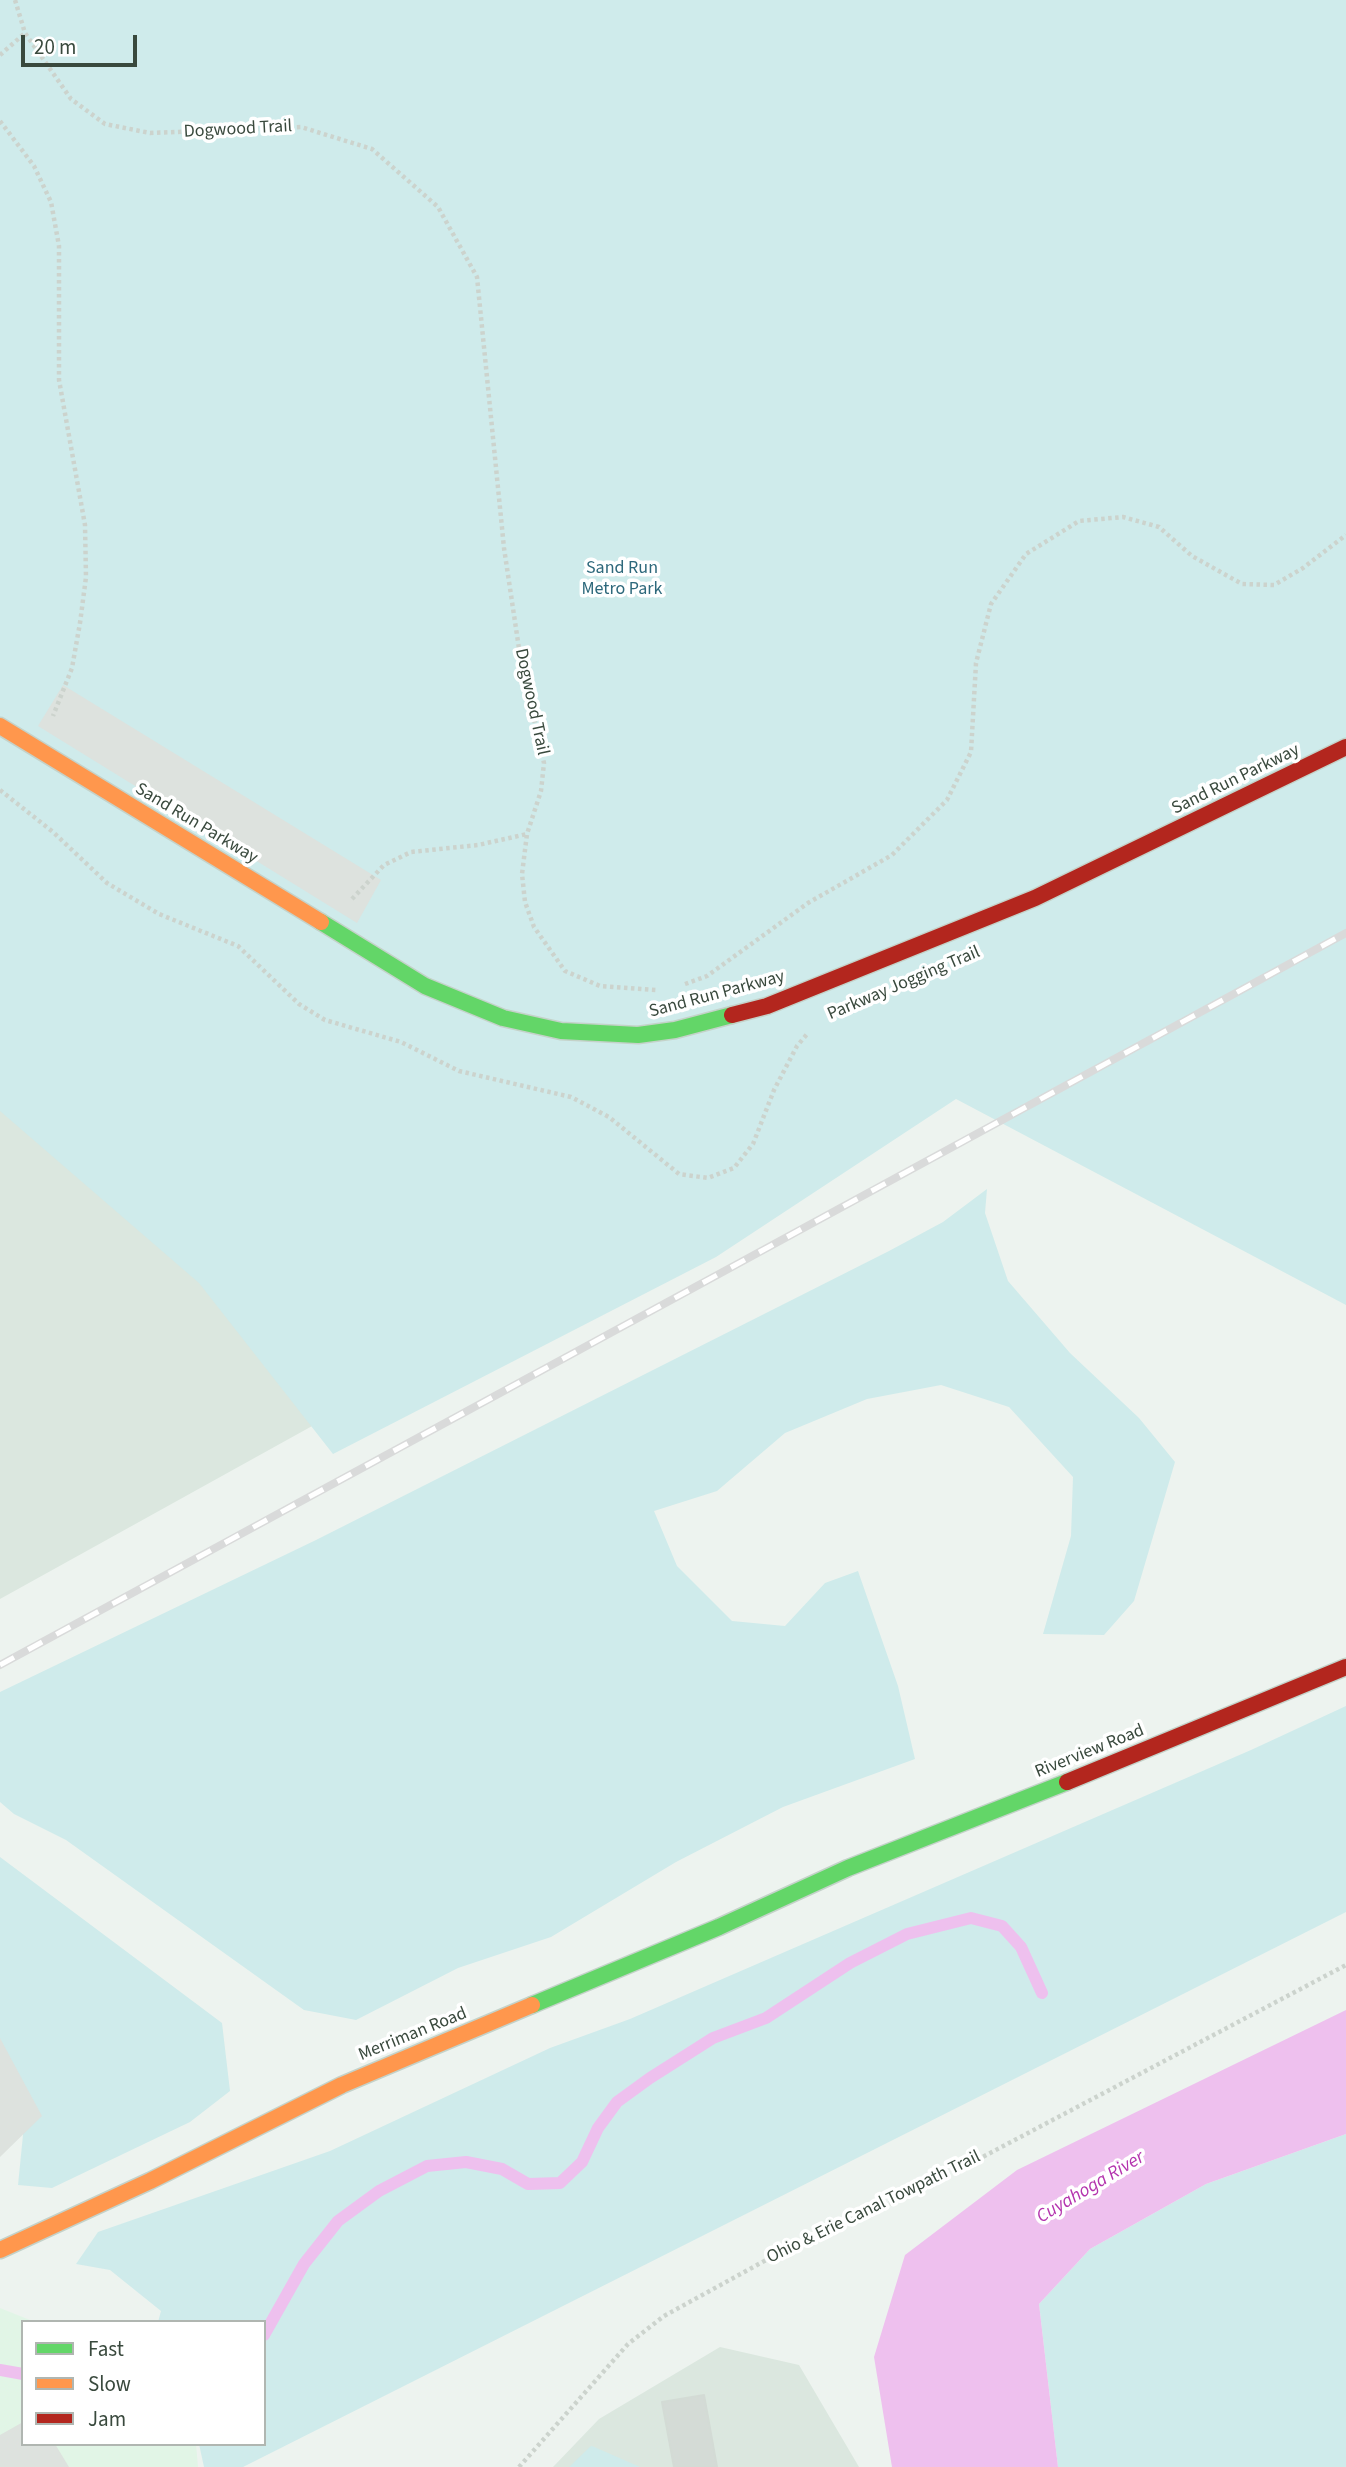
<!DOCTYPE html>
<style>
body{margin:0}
#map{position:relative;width:1346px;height:2467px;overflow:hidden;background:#edf3ef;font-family:"Source Sans 3",sans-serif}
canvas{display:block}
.legend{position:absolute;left:21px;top:2320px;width:245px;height:126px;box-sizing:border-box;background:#fff;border:2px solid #b0b6b1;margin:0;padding:9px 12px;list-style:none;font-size:21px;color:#39493d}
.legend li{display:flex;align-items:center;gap:14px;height:35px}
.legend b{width:35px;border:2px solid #b0b6b1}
.scale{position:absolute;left:21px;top:35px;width:116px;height:32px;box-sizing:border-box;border:4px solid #39493d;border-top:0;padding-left:9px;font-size:21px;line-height:24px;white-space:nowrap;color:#39493d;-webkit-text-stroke:5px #fff;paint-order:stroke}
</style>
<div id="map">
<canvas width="1346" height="2467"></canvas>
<ul class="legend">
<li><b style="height:9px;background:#63d668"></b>Fast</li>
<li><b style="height:9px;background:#ff974d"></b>Slow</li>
<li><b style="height:9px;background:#b3261e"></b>Jam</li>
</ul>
<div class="scale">20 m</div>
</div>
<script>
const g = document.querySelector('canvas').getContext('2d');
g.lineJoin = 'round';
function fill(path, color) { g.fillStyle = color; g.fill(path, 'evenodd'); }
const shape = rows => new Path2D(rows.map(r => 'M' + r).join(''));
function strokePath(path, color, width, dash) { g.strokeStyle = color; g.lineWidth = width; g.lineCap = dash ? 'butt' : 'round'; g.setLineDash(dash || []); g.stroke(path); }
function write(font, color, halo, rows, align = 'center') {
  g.font = font + ' "Source Sans 3",sans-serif'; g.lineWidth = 7; g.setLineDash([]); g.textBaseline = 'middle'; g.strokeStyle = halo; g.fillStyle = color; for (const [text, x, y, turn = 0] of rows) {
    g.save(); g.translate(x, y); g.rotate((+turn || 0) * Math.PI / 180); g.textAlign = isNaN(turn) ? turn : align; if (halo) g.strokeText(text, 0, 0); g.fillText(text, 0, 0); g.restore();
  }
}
const residential = shape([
 [0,988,332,1415,0,1599],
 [720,2347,799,2365,859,2467,553,2467,599,2419]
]);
const commercial = shape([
 [0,2308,35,2322,23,2322,23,2444,196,2444,198,2467,0,2467]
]);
const green = shape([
 [0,0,1346,0,1346,1305,956,1099,716,1257,333,1454,199,1283,0,1111],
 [987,1189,985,1213,1008,1281,1070,1353,1139,1418,1175,1462,1134,1601,1104,1635,1043,1634,1071,1536,1073,1477,1009,1407,941,1385,867,1399,785,1433,717,1491,654,1511,677,1566,732,1621,785,1626,825,1583,858,1571,898,1686,915,1759,783,1807,676,1862,551,1937,458,1968,356,2020,304,2010,66,1840,14,1814,0,1802,0,1692,316,1540,889,1251,943,1222],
 [1346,1706,1346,1912,243,2467,204,2467,199,2444,264,2444,264,2322,158,2322,161,2311,110,2270,76,2264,98,2232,330,2151,550,2048,630,2019,1251,1750],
 [0,1857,222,2023,230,2091,190,2122,52,2188,18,2185,23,2135,0,2039],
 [1346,2134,1346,2467,1058,2467,1039,2304,1090,2249,1206,2184],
 [591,2446,592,2446,640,2467,569,2467]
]);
const parking = shape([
 [63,685,381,880,357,923,38,726],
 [0,2038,42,2116,0,2157],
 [23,2422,23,2444,55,2444,69,2467,0,2467,0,2435]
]);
const water = shape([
 [1346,2010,1346,2134,1206,2184,1090,2249,1039,2304,1058,2467,892,2467,874,2357,905,2255,1017,2170]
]);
const stream = shape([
 [264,2335,304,2264,338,2221,379,2191,427,2166,466,2162,502,2169,528,2184,560,2183,582,2162,598,2128,617,2102,650,2078,713,2038,766,2018,850,1963,907,1934,971,1918,1002,1926,1021,1947,1042,1993],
 [0,2370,23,2374]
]);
const building = shape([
 [704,2395,717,2467,674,2467,662,2402,704,2395]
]);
const path = shape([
 [15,0,25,33,71,99,105,124,150,133,301,127,372,149,438,207,477,277,504,548,521,662,544,763,541,791,527,834,522,874,525,902,534,927,565,971,600,986,657,990],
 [0,55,25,33],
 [0,121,34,166,51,202,59,246,59,380,85,525,86,577,80,623,72,668,53,716],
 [0,790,53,832,107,883,159,914,238,946,299,1004,325,1020,401,1042,459,1071,571,1097,609,1117,679,1174,708,1178,734,1168,753,1144,774,1090,797,1046,808,1033],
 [352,899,384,865,411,852,478,845,527,834],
 [685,984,707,976,808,903,892,855,947,800,971,752,976,663,991,604,1026,554,1079,521,1123,517,1159,527,1192,556,1242,584,1274,585,1303,568,1346,535],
 [519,2467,628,2344,664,2316,788,2248,922,2189,1346,1965]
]);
const fast = shape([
 [321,922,425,986,503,1018,561,1031,638,1035,675,1030,732,1015],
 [532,2005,719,1927,848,1868,1067,1782]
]);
const slow = shape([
 [0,726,321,922],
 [0,2250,150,2181,342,2085,532,2005]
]);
const jam = shape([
 [732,1015,767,1006,1035,898,1346,747],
 [1067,1782,1346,1667]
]);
const rail = shape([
 [0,1665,1346,933]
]);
const streetNames = [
 ["Dogwood Trail",238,130,-3],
 ["Dogwood Trail",531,702,78],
 ["Sand Run Parkway",1236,780,-26],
 ["Sand Run Parkway",196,824,31],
 ["Parkway Jogging Trail",904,984,-23],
 ["Sand Run Parkway",717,995,-15],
 ["Riverview Road",1090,1752,-22],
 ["Merriman Road",413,2035,-22],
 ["Ohio & Erie Canal Towpath Trail",874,2208,-26]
];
const parkNames = [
 ["Sand Run",622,569],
 ["Metro Park",622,590]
];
const waterNames = [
 ["Cuyahoga River",1091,2188,-31]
];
fill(residential, '#dbe7df');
fill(commercial, '#e1f5e6');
fill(green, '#cfebeb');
fill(parking, '#dde2de');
fill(water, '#eec0ee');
strokePath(stream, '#eec0ee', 12);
fill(building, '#d4dbd6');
strokePath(building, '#d3dbd5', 2);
strokePath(fast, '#c4d2c9', 19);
strokePath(slow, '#c4d2c9', 19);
strokePath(jam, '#c4d2c9', 19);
strokePath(path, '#ccd3cd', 4.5, [3.5, 3.5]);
strokePath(fast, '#63d668', 16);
strokePath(slow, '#ff974d', 16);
strokePath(jam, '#b3261e', 16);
strokePath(rail, '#d9dada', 8);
strokePath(rail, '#fff', 5, [16]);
write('18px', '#39493d', '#fff', streetNames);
write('18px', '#2d687b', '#fff', parkNames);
write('italic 19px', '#b434ae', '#fff', waterNames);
</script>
